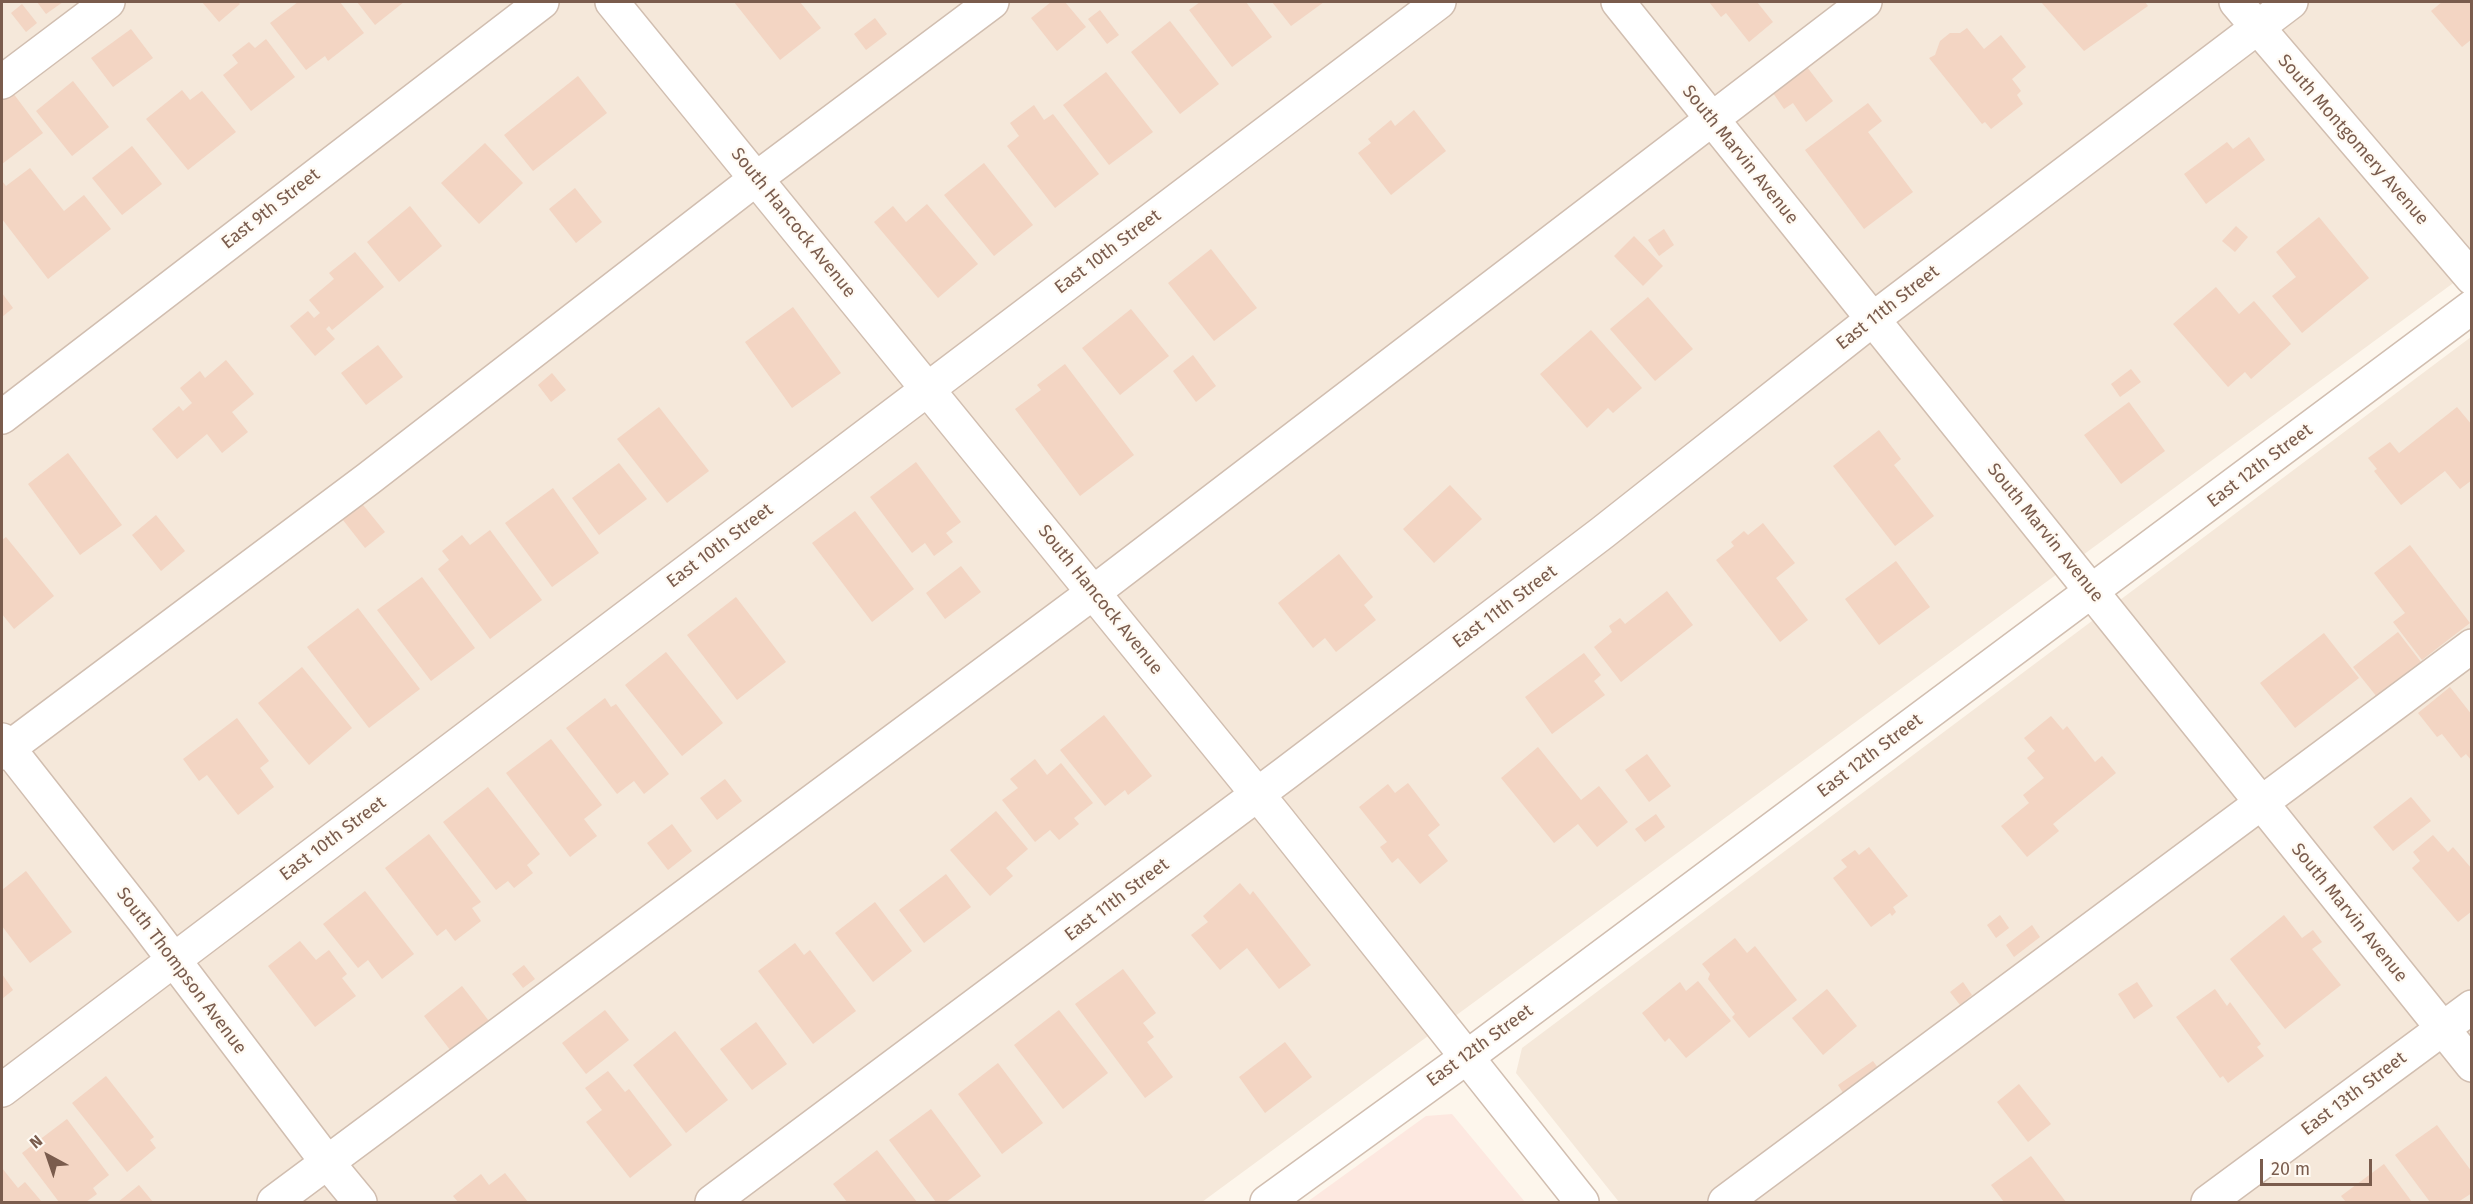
<!DOCTYPE html>
<style>
body{margin:0}
#map{position:relative;width:2473px;height:1204px;overflow:hidden;background:#fdf6ec;font-family:"Fira Sans",sans-serif}
canvas{display:block}
.frame{position:absolute;inset:0;border:3px solid #7a5c4d;pointer-events:none}
.north{position:absolute;left:18px;top:1126px;width:60px;height:60px;-webkit-text-stroke:4px #fffaf3;paint-order:stroke;rotate:320deg;font-size:16px;font-weight:700;line-height:24px;text-align:center;color:#7a5c4d}
.north::after{content:'';display:block;margin:auto;width:21px;height:27px;background:#7a5c4d;clip-path:polygon(50% 0,100% 100%,50% 72%,0 100%)}
.scale{position:absolute;left:2260px;top:1159px;width:112px;height:27px;box-sizing:border-box;border:3px solid #7a5c4d;border-top:0;padding-left:8px;font-size:18px;line-height:21px;white-space:nowrap;color:#7a5c4d;-webkit-text-stroke:4px #fffaf3;paint-order:stroke}
</style>
<div id="map">
<canvas width="2473" height="1204"></canvas>
<div class="frame"></div>
<div class="north">N</div>
<div class="scale">20 m</div>
</div>
<script>
const g = document.querySelector('canvas').getContext('2d');
g.lineJoin = 'round';
function fill(path, color) { g.fillStyle = color; g.fill(path, 'evenodd'); }
const shape = rows => new Path2D(rows.map(r => 'M' + r).join(''));
function strokePath(path, color, width, dash) { g.strokeStyle = color; g.lineWidth = width; g.lineCap = dash ? 'butt' : 'round'; g.setLineDash(dash || []); g.stroke(path); }
function write(font, color, halo, rows, align = 'center') {
  g.font = font + ' "Fira Sans",sans-serif'; g.lineWidth = 4.5; g.setLineDash([]); g.textBaseline = 'middle'; g.strokeStyle = halo; g.fillStyle = color; for (const [text, x, y, turn = 0] of rows) {
    g.save(); g.translate(x, y); g.rotate((+turn || 0) * Math.PI / 180); g.textAlign = isNaN(turn) ? turn : align; if (halo) g.strokeText(text, 0, 0); g.fillText(text, 0, 0); g.restore();
  }
}
const residential = shape([
 [2,2,2471,2,2471,270,1202,1202,2,1202],
 [2471,337,2471,1202,1619,1202,1516,1073,1522,1048]
]);
const commercial = shape([
 [1452,1114,1525,1202,1307,1202,1426,1116]
]);
const building = shape([
 [37,2,63,2,46,14],
 [202,2,238,2,240,4,219,22],
 [298,2,340,2,364,33,328,61,325,56,306,70,270,23],
 [357,2,404,2,375,25],
 [734,2,800,2,821,28,780,60],
 [1051,2,1065,2,1086,27,1057,51,1031,18],
 [1200,2,1246,2,1272,37,1232,67,1189,10],
 [1272,2,1324,2,1291,26],
 [1709,2,1757,2,1773,22,1749,42,1726,13,1721,17],
 [2041,2,2145,2,2148,6,2084,51],
 [2442,2,2472,2,2472,39,2462,47,2431,11],
 [22,4,37,23,26,32,11,13],
 [1100,10,1119,35,1107,44,1088,19],
 [875,18,887,34,866,50,854,34],
 [1170,21,1219,84,1180,114,1131,52],
 [1967,28,1984,49,2001,35,2026,67,2012,79,2021,91,2017,95,2023,104,1991,129,1985,122,1982,124,1929,58,1935,55,1940,41,1950,33,1960,33],
 [131,29,153,58,113,87,91,58],
 [266,39,295,77,251,111,223,75,238,63,232,55,249,42,255,48],
 [1807,67,1833,101,1806,122,1793,103,1784,109,1773,93],
 [1106,72,1153,132,1109,165,1063,105],
 [578,76,607,113,533,171,504,135],
 [73,81,109,127,72,156,36,111],
 [7,85,43,133,2,164,2,89],
 [182,90,190,100,202,91,236,132,188,170,146,119],
 [1868,103,1882,121,1868,132,1913,192,1864,229,1805,150],
 [1034,105,1044,120,1053,114,1099,174,1055,208,1007,146,1019,136,1010,123],
 [1414,110,1446,151,1391,195,1358,153,1371,143,1368,139,1391,120,1395,126],
 [2249,137,2265,160,2206,204,2184,174,2227,142,2233,149],
 [485,143,523,183,479,224,441,183],
 [132,146,162,184,122,215,92,178],
 [984,163,1033,225,994,256,944,195],
 [30,168,64,211,84,195,111,229,48,279,2,219,2,181,6,186],
 [575,188,602,222,576,243,549,209],
 [927,204,978,264,938,298,874,222,893,206,906,222],
 [410,206,442,246,399,282,367,242],
 [2319,217,2369,278,2302,333,2272,296,2296,277,2276,252],
 [2236,226,2248,237,2235,252,2222,241],
 [1664,229,1674,245,1659,256,1648,240],
 [1634,236,1663,266,1643,286,1614,256],
 [1211,249,1257,308,1214,341,1168,283],
 [355,252,384,287,332,330,329,326,326,329,335,339,315,356,290,326,308,311,314,318,320,313,309,300,334,279,329,273],
 [2216,287,2239,314,2254,301,2291,344,2251,379,2245,372,2228,387,2173,324],
 [2,293,13,308,2,317],
 [1648,297,1693,349,1655,381,1610,329],
 [793,307,841,373,792,408,745,342],
 [1131,309,1169,356,1120,395,1082,348],
 [1591,330,1642,388,1613,413,1608,408,1587,428,1540,374],
 [378,345,403,377,366,405,341,373],
 [1193,355,1216,386,1196,402,1173,371],
 [226,360,254,394,232,412,248,432,222,453,207,434,177,459,152,429,179,406,183,411,192,403,180,388,200,371,205,378],
 [1065,364,1134,455,1080,496,1015,409,1041,390,1037,385],
 [2131,369,2141,382,2120,397,2111,384],
 [552,373,566,390,551,402,538,385],
 [2129,402,2165,451,2121,484,2084,435],
 [659,407,709,471,667,503,617,439],
 [2457,407,2472,425,2472,480,2460,489,2445,471,2401,505,2374,471,2377,469,2368,458,2390,442,2399,453],
 [1879,430,1901,459,1894,465,1934,516,1895,546,1833,466],
 [68,453,122,525,80,555,28,484],
 [916,462,961,522,946,533,953,542,934,556,925,543,912,553,870,497],
 [619,463,647,499,599,535,572,498],
 [1450,485,1482,519,1434,563,1403,529],
 [553,488,599,553,552,587,505,523],
 [359,500,385,532,365,548,339,515],
 [855,511,914,589,872,622,812,543],
 [156,515,185,551,161,571,132,535],
 [1763,523,1795,563,1776,578,1808,620,1780,642,1716,560,1734,546,1731,542,1744,531,1748,535],
 [490,530,542,600,490,639,438,569,449,560,442,551,462,535,470,545],
 [6,537,54,596,14,629,2,614,2,540],
 [2410,545,2470,623,2422,660,2393,622,2405,613,2374,573],
 [1339,554,1373,597,1364,605,1376,620,1336,652,1325,638,1313,648,1278,603],
 [1896,561,1930,607,1879,645,1845,599],
 [961,566,981,592,945,619,926,593],
 [422,577,475,648,431,681,377,610],
 [1667,591,1693,625,1621,682,1594,647,1612,632,1609,626,1620,618,1625,624],
 [736,597,786,662,737,700,687,635],
 [358,608,420,689,369,728,307,647],
 [2398,632,2421,662,2377,697,2353,667],
 [2324,633,2359,678,2295,728,2260,683],
 [666,652,723,723,682,756,625,685],
 [1584,653,1601,675,1594,681,1605,695,1552,734,1525,697],
 [302,667,352,728,309,765,258,703],
 [2450,687,2472,715,2472,761,2466,754,2461,758,2442,734,2437,737,2418,713],
 [605,698,611,707,616,704,669,774,644,794,634,781,617,794,566,728],
 [1104,715,1152,776,1128,795,1125,790,1105,806,1060,750],
 [2051,716,2063,730,2067,726,2095,762,2102,756,2116,773,2053,824,2059,831,2027,857,2001,826,2029,803,2023,795,2044,778,2027,758,2035,751,2024,738],
 [237,718,269,761,260,768,274,787,238,815,207,775,199,781,183,759],
 [551,739,602,805,584,819,597,836,570,857,506,773],
 [1538,747,1581,800,1599,786,1628,822,1597,847,1578,824,1554,843,1501,778],
 [1647,754,1671,786,1649,802,1625,770],
 [1035,759,1047,775,1061,763,1093,803,1074,818,1079,824,1059,840,1050,830,1035,842,1002,800,1018,788,1010,779],
 [725,779,742,801,717,820,700,798],
 [1408,783,1440,825,1428,835,1448,861,1420,884,1398,858,1392,863,1380,847,1387,842,1359,807,1388,784,1395,793],
 [488,787,540,854,527,865,533,873,514,888,508,881,496,890,443,822],
 [2411,797,2431,821,2393,851,2373,827],
 [996,811,1028,849,1006,868,1013,876,990,896,950,850],
 [1656,814,1665,827,1645,842,1635,829],
 [672,824,692,851,668,870,647,843],
 [429,834,481,902,472,908,481,921,455,941,446,929,437,936,385,868],
 [2433,835,2448,852,2453,847,2472,869,2472,911,2458,922,2412,868,2420,861,2413,852],
 [1869,847,1908,896,1893,907,1896,912,1892,916,1890,913,1871,927,1833,878,1847,867,1841,860,1855,850,1859,855],
 [26,871,72,932,30,963,2,926,2,890],
 [946,874,971,907,924,943,899,910],
 [1240,883,1250,895,1253,891,1311,965,1279,989,1247,948,1220,970,1191,935,1208,922,1203,916],
 [365,891,414,954,382,979,368,960,358,968,323,924],
 [875,902,912,951,873,982,835,933],
 [2000,915,2009,928,1996,938,1987,925],
 [2284,915,2302,938,2313,930,2322,942,2312,949,2341,985,2285,1029,2230,959],
 [2032,925,2040,937,2014,957,2006,945],
 [1735,938,1747,953,1755,946,1797,1000,1749,1038,1732,1017,1735,1014,1708,979,1710,974,1702,964],
 [300,941,316,960,329,950,347,974,342,978,356,996,315,1027,268,966],
 [795,943,804,955,810,950,856,1011,813,1044,758,971],
 [524,965,535,979,523,988,512,974],
 [1123,969,1156,1013,1143,1023,1154,1037,1147,1042,1173,1077,1145,1098,1075,1004],
 [2,974,13,990,2,999],
 [1698,981,1731,1021,1686,1058,1669,1038,1665,1042,1642,1013,1680,982,1686,991],
 [1963,982,1972,995,1960,1005,1950,992],
 [2137,982,2153,1006,2134,1019,2118,994],
 [462,986,492,1025,454,1055,424,1016],
 [1827,989,1857,1026,1823,1055,1792,1018],
 [2215,989,2227,1006,2230,1002,2261,1044,2257,1047,2264,1056,2228,1083,2223,1076,2220,1078,2176,1017],
 [605,1010,629,1040,586,1074,562,1043],
 [1059,1010,1108,1073,1063,1109,1014,1045],
 [756,1022,787,1064,752,1090,720,1049],
 [675,1031,728,1100,686,1133,633,1065],
 [1285,1042,1312,1077,1265,1113,1239,1077],
 [1873,1061,1883,1075,1847,1099,1838,1085],
 [998,1063,1043,1123,1002,1154,958,1094],
 [608,1071,625,1092,629,1089,672,1145,630,1178,586,1122,602,1110,585,1088],
 [106,1076,154,1137,150,1140,156,1148,127,1172,72,1103],
 [2019,1084,2051,1124,2028,1142,1997,1102],
 [931,1109,981,1176,946,1202,936,1202,889,1140],
 [67,1119,109,1175,93,1188,97,1194,86,1202,59,1202,22,1153],
 [2437,1125,2472,1172,2472,1193,2458,1202,2430,1202,2395,1155],
 [877,1150,917,1202,847,1202,833,1184],
 [2031,1156,2066,1202,2004,1202,1991,1185],
 [2384,1164,2412,1202,2346,1202,2341,1196],
 [2,1168,18,1188,25,1182,42,1202,2,1202],
 [505,1173,528,1202,458,1202,453,1196,481,1174,489,1185],
 [139,1185,153,1202,118,1202]
]);
const minor = shape([
 [612,2,1276,817,1582,1202],
 [1618,2,2472,1065],
 [2236,2,2472,278],
 [2,82,108,2],
 [2,417,542,2],
 [2,740,142,918,327,1162,360,1202],
 [2,753,368,479,757,178,992,2],
 [2,1090,1439,2],
 [274,1202,1094,592,1865,2],
 [712,1202,1286,773,1602,533,1873,319,2291,2],
 [1267,1202,1467,1057,2472,307],
 [1725,1202,2472,646],
 [2208,1202,2472,1007]
]);
const streetNames = [
 ["South Montgomery Avenue",2353,140,49],
 ["South Marvin Avenue",1740,155,51],
 ["East 9th Street",271,209,-38],
 ["South Hancock Avenue",793,223,51],
 ["East 10th Street",1108,252,-37],
 ["East 11th Street",1888,308,-38],
 ["East 12th Street",2260,466,-37],
 ["South Marvin Avenue",2045,533,51],
 ["East 10th Street",720,546,-37],
 ["South Hancock Avenue",1100,600,51],
 ["East 11th Street",1505,607,-37],
 ["East 12th Street",1870,756,-37],
 ["East 10th Street",333,839,-37],
 ["East 11th Street",1117,900,-37],
 ["South Marvin Avenue",2349,913,51],
 ["South Thompson Avenue",181,971,53],
 ["East 12th Street",1480,1046,-36],
 ["East 13th Street",2354,1094,-37]
];
fill(residential, '#f5e8da');
fill(commercial, '#fde8e0');
fill(building, '#f3d5c3');
strokePath(minor, '#d1beb0', 36);
strokePath(minor, '#fff', 33);
write('18px', '#7a5c4d', '#fffaf3', streetNames);
</script>
